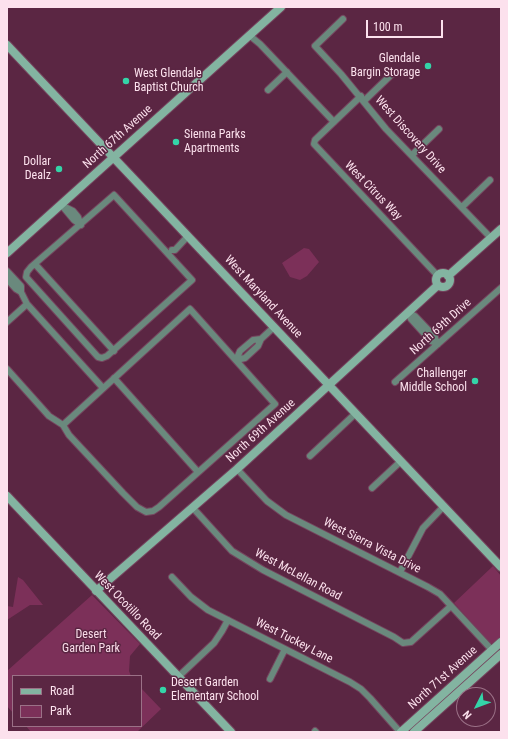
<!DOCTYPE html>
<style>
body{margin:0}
#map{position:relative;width:508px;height:739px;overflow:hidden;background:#5b2643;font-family:"Roboto Condensed",sans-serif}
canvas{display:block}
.frame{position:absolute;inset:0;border:8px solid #fce1ed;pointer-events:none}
.legend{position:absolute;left:12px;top:675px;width:130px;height:52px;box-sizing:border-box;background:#5b2643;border:1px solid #9b7187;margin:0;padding:5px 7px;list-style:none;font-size:12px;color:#fce1ed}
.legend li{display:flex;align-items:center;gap:8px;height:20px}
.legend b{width:20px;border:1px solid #9b7187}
.north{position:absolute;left:456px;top:687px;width:40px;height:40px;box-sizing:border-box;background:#5b2643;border:1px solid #9b7187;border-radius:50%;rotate:228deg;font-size:11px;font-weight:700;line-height:16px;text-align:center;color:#fce1ed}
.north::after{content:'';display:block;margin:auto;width:14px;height:18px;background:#34d4a8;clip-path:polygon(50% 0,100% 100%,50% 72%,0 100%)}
.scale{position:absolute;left:366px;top:20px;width:77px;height:18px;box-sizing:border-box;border:2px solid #fce1ed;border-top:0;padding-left:5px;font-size:12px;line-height:14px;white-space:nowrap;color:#fce1ed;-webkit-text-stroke:3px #5b2643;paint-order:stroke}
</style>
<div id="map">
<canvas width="508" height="739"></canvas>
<div class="frame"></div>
<ul class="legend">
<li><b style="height:5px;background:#83b4a1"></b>Road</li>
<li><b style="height:11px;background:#7c3059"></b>Park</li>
</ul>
<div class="north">N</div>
<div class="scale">100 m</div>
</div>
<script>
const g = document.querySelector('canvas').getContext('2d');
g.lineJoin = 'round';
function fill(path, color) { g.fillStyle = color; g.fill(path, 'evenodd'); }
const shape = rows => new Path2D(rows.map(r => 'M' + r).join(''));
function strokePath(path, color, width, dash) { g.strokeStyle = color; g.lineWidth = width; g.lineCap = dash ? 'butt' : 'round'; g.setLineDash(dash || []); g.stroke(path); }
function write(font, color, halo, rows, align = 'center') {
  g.font = font + ' "Roboto Condensed",sans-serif'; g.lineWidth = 3; g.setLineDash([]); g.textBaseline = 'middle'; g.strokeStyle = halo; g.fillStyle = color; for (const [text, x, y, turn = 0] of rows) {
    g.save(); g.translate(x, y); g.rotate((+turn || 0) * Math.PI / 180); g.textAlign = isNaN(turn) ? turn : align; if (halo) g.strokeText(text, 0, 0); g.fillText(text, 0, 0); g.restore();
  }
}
const green = shape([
 [304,248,309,249,319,262,307,276,300,280,290,277,282,263],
 [493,566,501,576,501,639,493,644,490,643,454,603],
 [18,577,23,580,43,605,30,605,7,620,7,606,13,607],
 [92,595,140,644,130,656,129,671,131,676,13,676,13,713,7,706,7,671],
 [141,688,161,709,137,732,31,732,26,726,141,726]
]);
const street = shape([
 [343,19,315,46,341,74,386,129,491,238],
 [249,35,260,44,334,122],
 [268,90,287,72],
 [361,96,315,140,314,144,438,276],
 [364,101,392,74],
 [412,155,439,129],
 [114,195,192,280,107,356,102,358,98,357,26,277,27,272,31,267,114,195],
 [61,205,73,211,78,217,81,225],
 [462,207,490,180],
 [64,208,74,220,81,225],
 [172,250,175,250,188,236],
 [35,264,114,351],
 [7,271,21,286,21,292,27,304,103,388],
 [7,279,16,289,21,292],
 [190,309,275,404,159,507,153,511,146,512,137,507,123,493,69,435,63,425,190,309],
 [408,312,411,319,431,341,438,344],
 [408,312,415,316,435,337,437,344],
 [7,322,27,304],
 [236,360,245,358,258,346,261,339,274,327],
 [236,360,240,351,253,340,261,339],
 [7,369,49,416,63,425],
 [114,378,198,472],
 [395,382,501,288],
 [310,456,356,413],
 [237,469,267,501,286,515,428,587,440,594,492,650],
 [372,488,401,461],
 [193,508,232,551,263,570,394,637,403,643,411,642,451,606],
 [400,572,423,528,444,506],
 [172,577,191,597,208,610,350,682,361,689,370,698,400,732],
 [178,677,214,643,222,631,228,620],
 [270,679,285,649],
 [315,731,316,732]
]);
const secondary = shape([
 [7,45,501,567],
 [7,253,281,7],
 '436 280a7 7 0 1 1 14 0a7 7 0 1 1-14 0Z',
 [448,276,501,229],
 [7,496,231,732],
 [96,591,237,469,438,285],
 [401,732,501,642],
 [414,732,501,654]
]);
const markers = [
 [428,66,4,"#34d4a8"],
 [126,81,4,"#34d4a8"],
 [176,142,4,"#34d4a8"],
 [59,169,4,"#34d4a8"],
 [475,381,4,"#34d4a8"],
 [163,690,4,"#34d4a8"]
];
const poiNames = [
 ["Glendale",420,59],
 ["Bargin Storage",420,73],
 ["West Glendale",134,74,"left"],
 ["Baptist Church",134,88,"left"],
 ["Sienna Parks",184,135,"left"],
 ["Apartments",184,149,"left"],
 ["Dollar",51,162],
 ["Dealz",51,176],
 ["Challenger",467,374],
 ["Middle School",467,388],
 ["Desert Garden",171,683,"left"],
 ["Elementary School",171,697,"left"]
];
const streetNames = [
 ["West Discovery Drive",410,135,48],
 ["North 67th Avenue",118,137,-42],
 ["West Citrus Way",373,191,46],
 ["West Maryland Avenue",263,297,47],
 ["North 69th Drive",441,327,-42],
 ["North 69th Avenue",261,431,-42],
 ["West Sierra Vista Drive",372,546,27],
 ["West McLellan Road",298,575,28],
 ["West Ocotillo Road",127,606,46],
 ["West Tuckey Lane",294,641,27],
 ["North 71st Avenue",443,678,-42]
];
const parkNames = [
 ["Desert",91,635],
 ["Garden Park",91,649]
];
fill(green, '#7c3059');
strokePath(street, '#75445e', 8);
strokePath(secondary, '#75445e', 10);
strokePath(street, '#6a897d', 6);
strokePath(secondary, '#83b4a1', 8);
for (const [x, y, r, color] of markers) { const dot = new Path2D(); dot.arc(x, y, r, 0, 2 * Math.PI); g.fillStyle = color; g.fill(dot); strokePath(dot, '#5b2643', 1.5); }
write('12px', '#fce1ed', '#5b2643', poiNames, 'right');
write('12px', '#fce1ed', '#5b2643', streetNames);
write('12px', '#f8dbe8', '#5b2643', parkNames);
</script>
